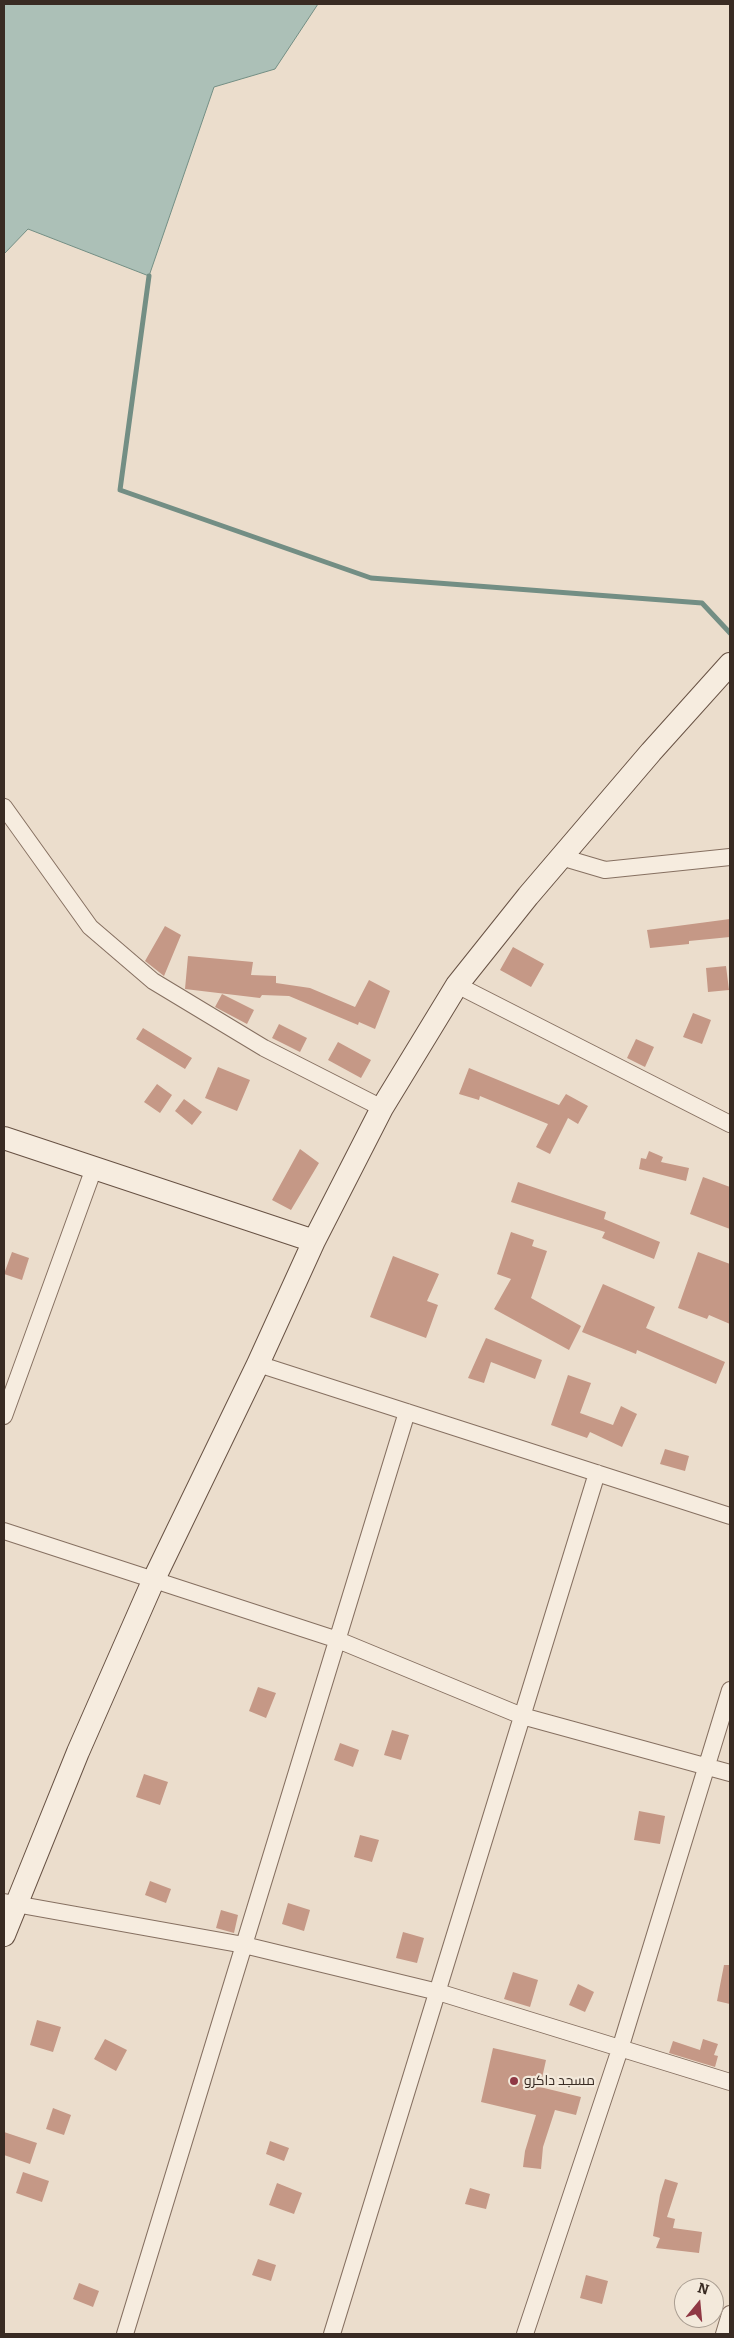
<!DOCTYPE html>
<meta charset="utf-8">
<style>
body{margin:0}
#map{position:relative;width:734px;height:2338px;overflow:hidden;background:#ebddcc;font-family:Bitter,serif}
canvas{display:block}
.frame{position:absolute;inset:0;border:5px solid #392b23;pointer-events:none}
.north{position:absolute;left:674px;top:2278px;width:50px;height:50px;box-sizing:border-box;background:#f3e9db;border:1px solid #a99d91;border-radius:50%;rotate:17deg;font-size:14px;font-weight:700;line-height:20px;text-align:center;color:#392b23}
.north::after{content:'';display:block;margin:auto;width:18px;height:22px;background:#8f3844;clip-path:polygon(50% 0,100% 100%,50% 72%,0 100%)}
</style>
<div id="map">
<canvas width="734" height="2338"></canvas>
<div class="frame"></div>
<div class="north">N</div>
</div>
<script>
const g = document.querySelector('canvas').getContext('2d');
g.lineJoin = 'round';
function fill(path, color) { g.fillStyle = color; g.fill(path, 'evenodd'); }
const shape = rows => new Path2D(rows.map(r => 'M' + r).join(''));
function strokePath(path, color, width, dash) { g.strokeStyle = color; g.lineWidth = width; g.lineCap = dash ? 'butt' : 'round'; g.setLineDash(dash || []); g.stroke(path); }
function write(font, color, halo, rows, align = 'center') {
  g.font = font + ' Bitter,Cairo,serif'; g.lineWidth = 4.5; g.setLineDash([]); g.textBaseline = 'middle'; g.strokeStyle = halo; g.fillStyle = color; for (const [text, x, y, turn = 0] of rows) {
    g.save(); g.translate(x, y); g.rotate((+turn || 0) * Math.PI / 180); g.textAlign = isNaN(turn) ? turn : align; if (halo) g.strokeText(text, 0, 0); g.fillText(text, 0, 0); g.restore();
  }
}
const water = shape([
 [4,4,318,4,275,69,214,87,149,276,28,229,4,254,4,4]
]);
const stream = shape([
 [149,276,120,490,371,578,702,603,730,633]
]);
const building = shape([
 [730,919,730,937,689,941,689,944,650,948,647,930],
 [165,926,181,935,164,976,145,961],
 [513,947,544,964,531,987,500,970],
 [188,956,253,962,251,975,276,976,276,983,310,988,355,1007,369,980,390,991,375,1029,359,1022,358,1025,289,996,262,995,260,998,185,989],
 [726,966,729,990,708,992,706,968],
 [222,994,254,1010,247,1024,215,1007],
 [693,1013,711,1020,702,1044,683,1037],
 [279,1024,307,1038,300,1052,272,1038],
 [143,1028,192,1058,185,1069,136,1039],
 [636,1039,654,1047,645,1067,627,1058],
 [338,1042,371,1060,361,1078,328,1060],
 [218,1067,250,1080,237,1111,205,1098],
 [469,1068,559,1105,566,1094,588,1106,578,1124,568,1118,550,1154,536,1147,548,1124,480,1096,479,1100,459,1094],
 [157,1084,172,1095,160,1113,144,1102],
 [184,1099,202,1112,192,1125,175,1111],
 [300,1149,319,1163,291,1210,272,1200],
 [649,1151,663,1157,661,1162,689,1168,686,1181,639,1169,641,1158,646,1159],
 [703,1177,730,1187,730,1229,690,1214],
 [518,1182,606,1212,604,1219,660,1242,654,1259,602,1238,605,1232,511,1202],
 [511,1232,534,1240,532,1246,547,1251,531,1298,581,1326,569,1350,494,1309,511,1279,497,1274],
 [12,1252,29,1258,22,1280,4,1274],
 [698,1252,730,1264,730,1324,709,1315,707,1319,678,1308],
 [393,1256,439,1274,427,1301,438,1305,426,1338,370,1317],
 [603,1284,655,1307,646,1328,725,1362,716,1384,637,1350,636,1354,582,1332],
 [486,1338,542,1360,535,1379,491,1362,484,1383,468,1378],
 [568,1375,591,1383,580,1413,613,1425,621,1406,637,1414,622,1447,590,1432,587,1438,551,1425],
 [665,1449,689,1456,685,1471,660,1464],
 [258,1687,276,1693,266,1718,249,1711],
 [392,1730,409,1735,401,1760,384,1755],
 [340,1743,359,1750,353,1767,334,1760],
 [144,1774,168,1782,160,1805,136,1797],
 [639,1811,665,1816,660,1844,634,1840],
 [360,1835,379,1840,372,1862,354,1857],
 [150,1881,171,1889,166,1903,145,1895],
 [288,1903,310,1910,304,1931,282,1924],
 [221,1910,238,1915,234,1933,216,1928],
 [403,1932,424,1938,417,1963,396,1958],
 [724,1965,730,1965,730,2004,717,2001],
 [513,1972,538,1980,530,2007,504,1999],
 [578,1984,594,1992,585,2012,569,2005],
 [37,2020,61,2027,53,2052,30,2045],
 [105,2039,127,2050,116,2071,94,2059],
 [703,2039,718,2044,714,2055,718,2056,715,2067,669,2053,673,2041,700,2050],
 [493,2048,546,2060,540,2087,581,2097,576,2115,555,2110,543,2147,541,2169,523,2167,525,2151,536,2115,481,2102],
 [53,2108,71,2115,64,2135,46,2129],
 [4,2132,37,2143,30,2164,4,2155],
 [270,2141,289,2148,284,2161,266,2154],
 [23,2172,49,2181,42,2202,16,2193],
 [665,2179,678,2183,667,2217,675,2219,673,2228,702,2232,699,2253,656,2248,660,2238,653,2236,660,2195],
 [277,2183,302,2193,294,2214,269,2205],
 [470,2188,490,2194,486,2209,465,2204],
 [258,2259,276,2265,271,2281,252,2275],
 [586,2275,608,2281,602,2304,580,2298],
 [79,2283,99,2291,93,2307,73,2299]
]);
const minor = shape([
 [4,807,90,927,153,981,264,1048,382,1108],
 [561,857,605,870,730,857],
 [457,985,730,1124],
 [258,1364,730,1516],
 [4,1416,94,1168],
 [4,1531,338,1640,522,1716,730,1773],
 [4,1902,244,1945,438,1992,730,2082],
 [125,2334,407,1412],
 [332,2334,597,1473],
 [525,2334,620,2049,730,1690],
 [724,2334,730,2314]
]);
const secondary = shape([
 [4,1138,314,1241],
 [4,1935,78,1752,154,1579,258,1364,314,1241,382,1108,457,985,528,896,651,752,730,664]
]);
const markers = [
 [514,2081,5,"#8f3844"]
];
const poiNames = [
 ["مسجد داكرو",524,2081]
];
fill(water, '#acc0b7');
strokePath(water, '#738e84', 1);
strokePath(stream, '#738e84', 5);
fill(building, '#c59886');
strokePath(minor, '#867061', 18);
strokePath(secondary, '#685244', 24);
strokePath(minor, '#f6ecdf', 16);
strokePath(secondary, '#f6ecdf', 22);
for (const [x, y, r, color] of markers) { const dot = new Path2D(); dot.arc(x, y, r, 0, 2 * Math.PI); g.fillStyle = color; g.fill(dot); strokePath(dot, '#f3e9db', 2); }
write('14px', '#392b23', '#f3e9db', poiNames, 'left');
</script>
